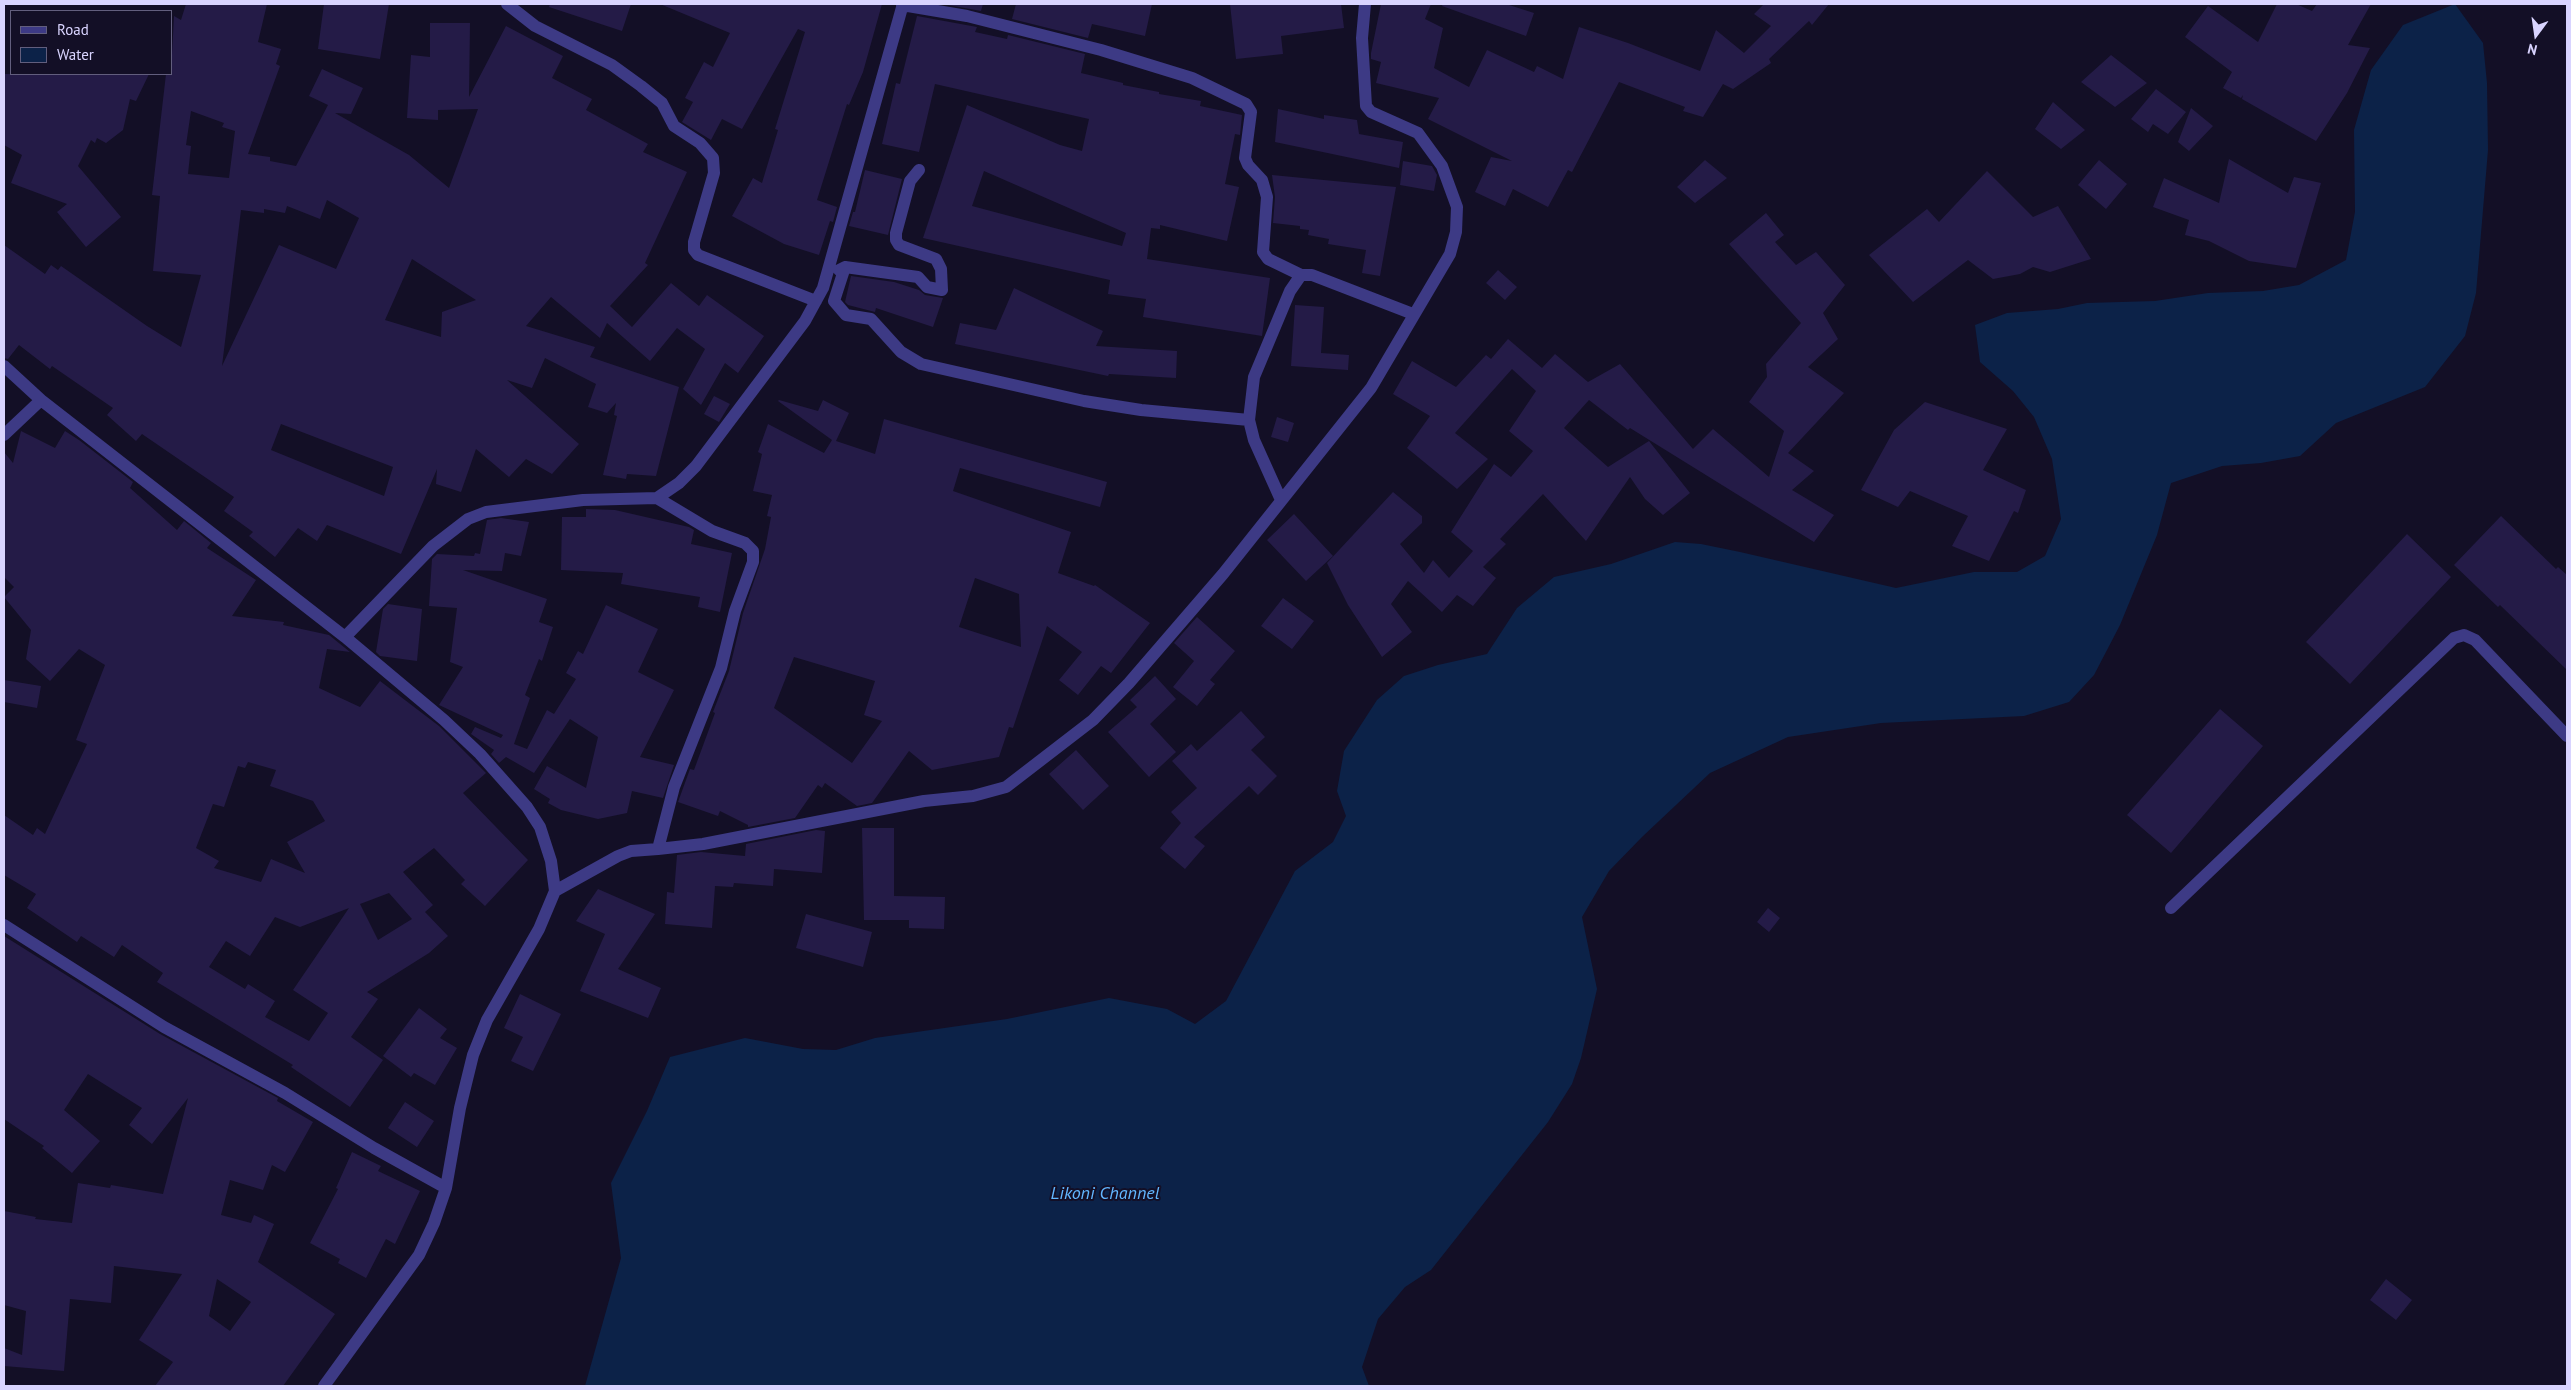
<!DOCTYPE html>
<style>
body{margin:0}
#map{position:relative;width:2571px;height:1390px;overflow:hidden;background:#130f26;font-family:"PT Sans",sans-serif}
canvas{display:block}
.frame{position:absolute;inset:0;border:5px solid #d9d4ff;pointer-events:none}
.legend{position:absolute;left:10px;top:10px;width:162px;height:65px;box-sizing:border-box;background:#130f26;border:1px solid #625e7d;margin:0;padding:6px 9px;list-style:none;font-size:15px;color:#d9d4ff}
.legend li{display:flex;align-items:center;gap:10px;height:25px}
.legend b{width:25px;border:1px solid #625e7d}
.north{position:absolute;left:2511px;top:10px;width:50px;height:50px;-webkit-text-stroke:4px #130f26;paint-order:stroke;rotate:194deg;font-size:14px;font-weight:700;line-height:20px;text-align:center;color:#d9d4ff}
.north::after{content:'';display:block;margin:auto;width:18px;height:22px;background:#d9d4ff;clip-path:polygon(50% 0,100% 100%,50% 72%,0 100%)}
</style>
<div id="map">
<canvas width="2571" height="1390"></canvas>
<div class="frame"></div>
<ul class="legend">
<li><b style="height:6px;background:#3d3a85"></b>Road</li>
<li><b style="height:14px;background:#0c2248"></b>Water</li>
</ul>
<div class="north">N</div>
</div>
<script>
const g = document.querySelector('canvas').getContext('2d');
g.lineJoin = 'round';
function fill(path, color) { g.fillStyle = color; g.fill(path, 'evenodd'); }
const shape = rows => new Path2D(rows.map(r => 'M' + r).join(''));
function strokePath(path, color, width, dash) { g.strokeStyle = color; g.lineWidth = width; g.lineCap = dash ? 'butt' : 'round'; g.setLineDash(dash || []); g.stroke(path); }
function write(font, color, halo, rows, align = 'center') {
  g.font = font + ' "PT Sans",sans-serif'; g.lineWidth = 4; g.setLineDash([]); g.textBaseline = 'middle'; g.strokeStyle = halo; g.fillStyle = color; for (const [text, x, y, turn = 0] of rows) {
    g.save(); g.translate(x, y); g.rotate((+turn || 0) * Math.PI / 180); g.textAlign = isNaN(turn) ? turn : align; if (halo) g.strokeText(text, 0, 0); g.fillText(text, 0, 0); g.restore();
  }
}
const water = shape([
 [2455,4,2483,43,2487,83,2488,150,2476,293,2465,336,2425,387,2336,423,2300,456,2261,463,2222,466,2171,483,2157,535,2120,625,2094,675,2069,702,2024,716,1881,723,1788,737,1710,773,1642,837,1609,871,1582,917,1597,989,1581,1058,1572,1084,1548,1122,1431,1270,1405,1287,1378,1319,1362,1367,1369,1386,585,1386,621,1258,611,1183,647,1111,670,1057,745,1038,803,1049,836,1050,875,1038,1007,1019,1109,998,1167,1009,1195,1024,1226,1001,1295,871,1333,842,1346,816,1337,791,1344,751,1377,700,1404,676,1438,665,1487,654,1517,608,1554,577,1611,564,1675,542,1701,544,1740,552,1896,588,1974,572,2017,572,2045,556,2061,519,2052,459,2034,417,2013,391,1980,362,1975,325,2007,313,2058,309,2087,303,2155,301,2208,293,2263,291,2299,285,2346,260,2355,212,2354,130,2371,70,2403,25]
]);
const building = shape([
 [186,4,267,4,258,42,281,49,276,64,280,66,248,154,270,157,270,161,296,166,328,105,309,96,322,69,363,88,351,114,335,113,409,155,449,188,478,109,438,110,438,120,407,118,411,55,430,57,430,23,470,23,469,97,506,26,563,56,552,78,592,99,586,110,648,144,643,152,687,172,645,263,648,265,610,306,632,327,671,283,699,306,707,295,764,336,738,373,725,363,701,405,683,389,705,349,677,328,650,361,607,323,600,338,551,297,526,326,595,347,590,357,679,387,656,476,627,474,626,479,603,475,617,416,614,415,616,403,607,413,588,407,596,384,545,358,532,388,507,380,579,444,552,474,526,459,509,477,476,449,461,492,436,484,437,469,401,554,327,525,317,541,298,528,275,557,249,536,253,532,224,511,234,497,142,434,136,441,107,415,113,408,52,366,50,369,19,345,8,359,4,358,4,245,45,274,51,265,58,270,61,266,147,326,181,347,201,275,153,271,160,196,152,195,166,74,171,74,174,16,181,20],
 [191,111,224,123,222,127,235,131,229,178,188,174,191,146,186,145],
 [327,200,359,218,336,269,279,245,222,366,241,210,264,213,264,209,285,213,287,206,320,219],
 [412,259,476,300,442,312,441,337,385,320],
 [281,424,393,467,384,496,271,450],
 [324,4,389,4,380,59,318,49],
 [550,4,631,4,622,31,549,7],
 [660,4,882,4,863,72,849,105,847,104,817,200,837,207,833,222,830,221,819,255,784,244,732,216,753,178,762,183,778,130,775,129,805,32,798,29,742,129,722,119,711,140,682,122,693,102,685,98,704,62,713,67,730,33],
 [943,4,983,4,981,11],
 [1016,4,1152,4,1145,36,1092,24,1088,38,1012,19],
 [1230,4,1341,4,1344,28,1281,36,1283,54,1236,59],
 [1381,4,1431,4,1425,19,1443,28,1434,68,1469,87,1487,50,1534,72,1537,66,1563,79,1579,27,1628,43,1700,71,1716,30,1744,53,1771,26,1754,14,1764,4,1829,4,1812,25,1809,21,1769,59,1771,63,1733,89,1723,84,1703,117,1683,111,1685,107,1619,82,1572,172,1568,170,1548,207,1513,189,1505,206,1475,192,1491,157,1512,161,1428,119,1439,98,1376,83,1381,62,1371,59,1371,53],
 [1443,4,1506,4,1534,13,1526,36,1442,6],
 [2277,4,2296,4,2312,11,2317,4,2371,4,2348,45,2370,48,2347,93,2316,141,2242,99,2243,95,2241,98,2223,88,2232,72,2185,37,2208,6,2258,42],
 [917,16,977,27,975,32,1007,39,1008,35,1085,54,1081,73,1123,83,1123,85,1159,92,1159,94,1201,101,1200,106,1242,115,1240,135,1235,134,1225,184,1239,187,1227,241,1160,225,1160,229,1151,228,1147,259,1270,278,1262,336,1143,317,1146,299,1108,294,1110,280,923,238,967,105,1060,145,1082,151,1089,119,935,84,919,152,882,144,896,83,900,84],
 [984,171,1126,233,1122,246,972,206],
 [2111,55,2147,83,2115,107,2081,82],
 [4,74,149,74,136,101,130,99,123,130,106,143,97,138,95,143,91,140,78,166,121,217,86,247,57,212,67,204,11,183,22,155,4,145],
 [2156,89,2186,112,2168,134,2153,124,2148,132,2131,119],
 [2053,102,2085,130,2061,149,2035,129],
 [2191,108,2213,126,2189,151,2178,142],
 [1278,109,1324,119,1324,115,1357,120,1359,134,1403,142,1399,168,1275,142],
 [2229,159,2288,193,2294,177,2321,183,2296,268,2249,261,2209,241,2185,235,2189,220,2153,207,2164,178,2219,203],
 [1705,160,1727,178,1695,203,1677,187],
 [2099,160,2127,184,2106,209,2078,185],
 [1403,161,1432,166,1437,175,1434,191,1400,185],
 [865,170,902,179,888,235,849,226,853,212,855,212],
 [1987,171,2033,217,2058,206,2091,259,2050,272,2033,267,2020,274,1993,279,1968,260,1913,302,1869,255,1927,209,1939,222],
 [1272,175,1396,187,1380,276,1362,273,1366,250,1328,244,1329,239,1308,235,1309,230,1300,229,1300,226,1273,223,1275,197],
 [1766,213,1784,235,1775,242,1796,265,1816,252,1845,285,1823,313,1838,339,1808,367,1844,393,1788,453,1814,471,1792,490,1834,515,1814,542,1630,428,1628,430,1589,400,1564,428,1608,467,1649,441,1690,493,1663,515,1645,499,1630,477,1586,541,1543,494,1500,539,1506,544,1483,567,1496,578,1473,606,1457,595,1442,612,1408,581,1391,604,1412,632,1382,657,1348,605,1327,563,1393,492,1422,516,1422,523,1400,544,1424,573,1433,560,1449,578,1473,551,1451,532,1494,464,1511,477,1533,451,1509,431,1536,391,1512,369,1455,433,1488,459,1457,489,1407,448,1430,416,1393,394,1412,361,1456,387,1486,355,1491,359,1508,339,1542,368,1555,354,1588,382,1620,364,1693,449,1713,429,1769,477,1784,431,1749,402,1767,377,1766,364,1801,323,1729,244],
 [1498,270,1517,287,1505,300,1486,283],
 [851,276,894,282,919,290,925,295,943,298,933,327,876,308,875,312,848,305,845,302],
 [1014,288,1103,331,1096,346,1177,351,1176,378,1109,374,1108,376,955,344,960,323,996,330],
 [1295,305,1324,307,1321,353,1349,355,1348,370,1291,366],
 [714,396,730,404,719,422,704,414],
 [779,400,818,411,823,400,849,413,836,441,875,454,884,419,1107,482,1100,507,960,468,953,491,1071,532,1058,573,1094,586,1095,585,1150,623,1111,673,1101,666,1078,695,1059,680,1082,652,1047,626,1013,728,1009,727,999,757,932,770,909,751,872,803,857,806,825,783,822,788,818,785,795,818,748,827,748,825,720,811,718,816,678,802,690,769,694,770,715,713,713,712,729,671,743,613,765,549,771,517,767,516,772,495,753,491,762,454,758,452,768,424,824,453,832,440,778,401],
 [975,578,1019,594,1021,647,959,627],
 [794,657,875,681,864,715,882,721,852,763,774,708],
 [1925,402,2007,429,1983,470,2026,490,2018,513,2014,511,1989,561,1952,546,1968,516,1910,491,1898,507,1861,490,1894,430],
 [1277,417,1294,423,1288,442,1271,437],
 [21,431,55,448,65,431,79,440,133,482,130,488,177,530,184,521,211,543,207,548,256,580,232,616,284,622,283,625,329,635,350,652,327,649,319,688,360,707,380,681,439,726,486,773,463,793,528,860,485,906,461,884,465,880,434,848,403,872,433,905,425,912,448,936,429,953,367,992,378,999,351,1037,383,1060,350,1107,291,1067,293,1065,157,982,163,973,122,945,114,957,81,936,77,942,27,908,36,894,4,875,4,815,33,835,37,828,45,834,87,744,76,740,105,665,79,649,50,681,26,659,31,630,4,597,14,587,4,577,4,452,13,463],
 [248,762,276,770,270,786,313,801,325,821,287,842,305,873,271,859,261,882,214,868,219,861,196,848,213,804,224,807,238,766,245,768],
 [389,893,412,919,378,940,360,904],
 [349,908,293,990,328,1013,309,1041,265,1017,275,1001,248,984,245,989,209,967,226,941,250,956,275,917,300,927],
 [586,509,615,510,689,527,694,530,691,544,732,553,720,612,698,607,700,597,621,584,623,573,561,570,562,517,586,517],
 [1294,514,1333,556,1306,581,1267,540],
 [2501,516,2556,569,2558,567,2567,575,2567,670,2500,605,2498,607,2454,565],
 [501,518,529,522,521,556,505,553,502,571,463,570,547,599,539,622,553,627,542,661,539,659,525,695,530,698,514,744,527,749,547,710,554,714,576,679,566,673,578,651,583,654,606,605,658,629,638,672,674,690,640,757,674,765,663,798,632,791,627,813,598,819,561,810,548,803,550,799,534,789,547,766,586,788,598,737,570,719,534,773,506,757,499,763,491,754,494,750,471,734,475,727,501,738,503,735,439,705,463,667,450,662,457,608,429,606,432,559,437,554,474,556,475,553,480,554,487,520],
 [2407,534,2451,577,2350,684,2306,642],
 [1283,598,1314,621,1292,649,1261,626],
 [388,604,422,609,417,661,380,656,376,652,383,609],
 [1197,617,1235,651,1210,680,1215,684,1197,706,1173,687,1194,661,1174,643],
 [1155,676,1176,699,1150,724,1176,752,1149,777,1108,732,1137,707,1130,700],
 [4,680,41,686,37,708,4,702],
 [2220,709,2263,746,2171,853,2127,815],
 [1241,711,1265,737,1251,750,1277,776,1258,795,1249,786,1194,837,1205,846,1185,869,1160,848,1181,823,1171,812,1197,788,1172,761,1191,744,1197,751],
 [1076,750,1109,786,1083,810,1049,774],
 [862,828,894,828,894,896,945,897,944,929,909,928,909,920,864,920],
 [816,830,825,831,822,873,774,869,773,886,734,883,733,887,715,886,712,928,665,924,667,892,674,893,677,855,701,852,745,856,746,844],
 [598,889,655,914,618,969,661,988,648,1018,580,991,605,934,576,921],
 [1768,908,1780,918,1769,932,1757,922],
 [806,914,872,932,863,967,796,948],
 [4,936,160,1034,278,1098,277,1101,313,1122,285,1172,272,1165,263,1190,230,1180,221,1215,251,1223,254,1215,274,1224,258,1262,335,1314,283,1386,155,1386,173,1362,139,1340,182,1274,114,1266,111,1303,70,1299,64,1371,4,1366,4,1348,22,1355,26,1311,4,1305,4,1211,36,1217,35,1219,72,1223,78,1183,110,1188,111,1185,163,1194,188,1098,152,1144,129,1125,142,1108,88,1074,64,1110,100,1141,72,1173,42,1148,44,1146,4,1119],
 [217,1279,251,1302,230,1331,209,1316],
 [520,994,561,1014,533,1071,511,1061,523,1037,504,1028],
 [419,1008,447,1029,440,1038,457,1048,435,1085,414,1073,411,1077,383,1056],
 [405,1102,434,1121,417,1147,388,1128],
 [352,1152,381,1166,378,1171,420,1191,395,1244,386,1239,366,1278,338,1263,340,1259,310,1243,338,1189,336,1188],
 [2386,1279,2412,1300,2396,1320,2370,1300]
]);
const street = shape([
 [507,4,535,26,612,65,641,86,662,103,674,126,700,143,713,158,714,173,694,242,694,250,698,255,816,301],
 [902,5,967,16,1101,50,1192,78,1246,104,1251,112,1245,158,1248,165,1262,180,1267,197,1263,252,1268,259,1301,275],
 [845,267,834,301,846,315,871,319,901,352,921,364,1084,401,1141,410,1249,420],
 [839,270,845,267,918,277,927,287,942,290,941,269,936,259,899,245,896,240,896,233,910,181,919,170],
 [4,366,41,400,345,637,444,720,480,754,527,807,540,827,551,861,555,891,539,929,487,1020,473,1055,460,1108,446,1188,434,1223,419,1255,324,1386],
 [4,435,41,400],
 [1281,500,1254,440,1249,420,1254,377,1290,291,1301,275,1312,275,1413,314],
 [345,637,433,546,468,519,486,512,583,500,657,498,679,483,696,466,805,321,823,288,903,4],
 [658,849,703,844,924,801,973,796,1006,787,1093,720,1129,683,1223,574,1371,388,1450,254,1456,232,1457,207,1442,166,1418,133,1371,112,1366,106,1362,38,1365,4],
 [555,891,618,856,631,851,658,849,674,787,721,668,735,611,753,562,753,551,745,543,712,531,657,498],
 [2171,908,2454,638,2464,635,2475,640,2567,736],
 [4,925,164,1027,285,1093,374,1148,446,1188]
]);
const waterNames = [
 ["Likoni Channel",1105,1194]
];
fill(water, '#0c2248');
fill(building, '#241b47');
strokePath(street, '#3d3a85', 12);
write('italic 18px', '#62b6ff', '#130f26', waterNames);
</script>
